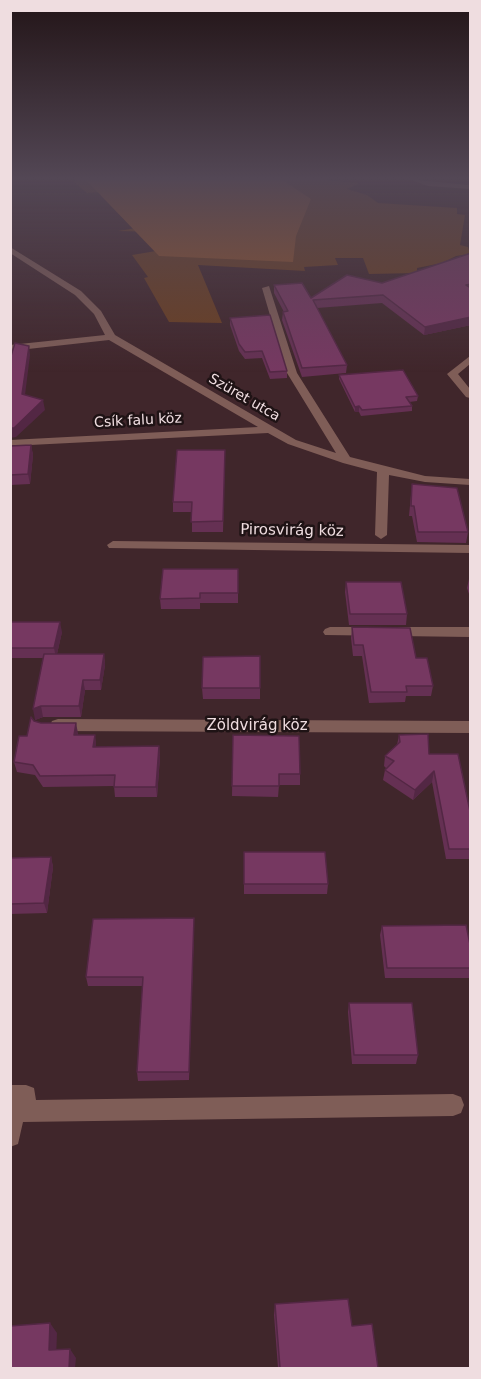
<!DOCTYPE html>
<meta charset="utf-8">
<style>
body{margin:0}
#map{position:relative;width:481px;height:1379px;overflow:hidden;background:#40262b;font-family:"DejaVu Sans",sans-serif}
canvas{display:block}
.frame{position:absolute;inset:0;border:12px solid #efdde0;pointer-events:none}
</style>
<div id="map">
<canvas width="481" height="1379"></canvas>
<div class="frame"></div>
</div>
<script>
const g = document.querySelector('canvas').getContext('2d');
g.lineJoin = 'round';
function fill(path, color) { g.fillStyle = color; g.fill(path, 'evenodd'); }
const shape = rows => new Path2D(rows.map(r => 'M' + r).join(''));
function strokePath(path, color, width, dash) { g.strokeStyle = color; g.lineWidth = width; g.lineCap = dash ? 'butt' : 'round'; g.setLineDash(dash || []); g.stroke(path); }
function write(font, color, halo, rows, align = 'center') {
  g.font = font + ' "DejaVu Sans",sans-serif'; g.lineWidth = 5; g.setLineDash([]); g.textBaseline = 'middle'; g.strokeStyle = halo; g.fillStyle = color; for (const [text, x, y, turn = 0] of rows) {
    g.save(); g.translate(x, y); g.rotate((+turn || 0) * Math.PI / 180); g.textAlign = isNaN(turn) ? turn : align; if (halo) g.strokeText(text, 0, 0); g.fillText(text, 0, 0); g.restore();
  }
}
const green = shape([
 [75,179,315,179,360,183,347,189,367,195,378,203,457,208,457,214,465,215,460,245,468,247,470,254,456,256,442,263,417,268,417,273,369,274,363,258,335,258,338,265,304,267,305,271,198,265,222,323,169,322,144,278,148,277,132,255,156,251,158,232,118,231,142,227,100,192,87,193,74,182]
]);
const forest = shape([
 [85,179,281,179,311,199,296,236,293,262,159,256]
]);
const minor = shape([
 [408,179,470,185,470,189,428,186,408,179],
 [10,247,81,291,101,311,115,335,296,440,336,453,287,373,262,288,269,286,297,373,350,457,425,476,470,479,470,485,425,482,389,475,387,535,381,539,375,535,377,472,343,463,288,444,268,433,10,446,10,440,258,427,109,340,10,351,10,345,105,335,94,314,75,295,10,253,10,247],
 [470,356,470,364,458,374,470,389,470,398,466,397,447,374,470,356],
 [113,541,470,545,470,553,109,548,107,545,113,541],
 [330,627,470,627,470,637,325,635,323,632,325,629,330,627],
 [58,719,470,721,470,733,58,731,52,729,50,725,52,721,58,719],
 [10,1085,26,1085,34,1088,36,1100,453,1094,461,1097,464,1105,461,1113,453,1116,23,1122,18,1144,10,1147,10,1085]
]);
const wall = shape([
 [471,253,471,325,424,335,382,303,317,308,347,365,346,373,302,377,282,320,283,312,284,312,274,293,274,285,311,298,382,283],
 [230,318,287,371,287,378,270,379,262,358,245,359,239,351,230,325],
 [339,375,418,396,417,401,409,402,412,406,412,411,361,416,359,412,355,412,339,379],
 [31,445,33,455,30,484,10,485,10,446],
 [225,450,223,532,192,532,192,512,173,512,173,502],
 [412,484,468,532,466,543,417,542,412,516,409,516],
 [238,569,238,603,200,603,200,609,161,609,160,599],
 [469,579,471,579,471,600,467,588],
 [346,582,407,614,406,625,349,625,345,592],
 [10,622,62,632,57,654,104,654,105,665,101,690,85,690,81,717,43,717,35,720,44,658,10,658],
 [352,627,416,658,433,686,431,696,406,696,405,702,369,703,362,656,353,656,351,638],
 [202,688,260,688,260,699,203,699],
 [34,721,78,733,78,735,95,735,96,747,159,746,160,757,157,797,115,797,114,786,43,787,35,775,17,772,14,762],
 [233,735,300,774,300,785,279,785,278,797,232,796],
 [399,735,429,754,471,816,471,859,446,859,432,782,413,800,383,780,385,770,386,768,384,766,385,756,397,745],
 [244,852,328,884,327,894,244,894],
 [51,857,53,867,47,913,10,914,10,858],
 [194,918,194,928,189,1080,138,1081,137,1072,143,986,88,986,86,977],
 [382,926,471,949,471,978,385,978,380,935],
 [349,1003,418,1055,416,1064,352,1064,348,1012],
 [275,1304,378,1368,278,1368,274,1315]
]);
const shadedWall = shape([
 [471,317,471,325,424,335,425,327],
 [29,346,30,355,24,403,22,394],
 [43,400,45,410,16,437,10,438,10,428],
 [359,406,359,412,355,412,355,407],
 [31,445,33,455,30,484,28,474],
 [60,622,62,632,56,658,54,648],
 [104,654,105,665,101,690,100,680],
 [83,680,85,690,81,717,79,706],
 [41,706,43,717,35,720,33,709],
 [76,723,78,733,76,745,74,735],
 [95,735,96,745,95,757,93,747],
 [159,746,160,757,157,797,156,787],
 [434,771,432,782,413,800,415,790],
 [51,857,53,867,47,913,44,903],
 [194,918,194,928,189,1080,189,1072],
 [50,1323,57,1333,56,1359,49,1350],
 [70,1349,76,1358,75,1368,69,1368]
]);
const building = shape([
 [471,253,471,284,466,285,471,288,471,317,425,327,383,295,313,300,347,365,302,368,283,312,288,311,274,285,302,283,311,298,347,275,382,283,471,253],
 [270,315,287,371,270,372,262,351,245,352,239,344,230,318,270,315],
 [15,343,29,346,22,394,43,400,14,428,10,428,10,359,15,343],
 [403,370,418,396,406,397,412,406,362,410,359,406,355,407,339,375,403,370],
 [31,445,28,474,10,475,10,446,31,445],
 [177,450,225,450,223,521,191,522,192,502,173,502,177,450],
 [412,484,457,488,468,532,418,532,414,506,411,506,412,484],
 [163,569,238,569,238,593,200,593,200,598,160,599,163,569],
 [346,582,401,582,407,614,350,614,346,582],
 [10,622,60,622,54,648,10,648,10,622],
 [352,627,410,628,416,658,427,658,433,686,406,686,407,692,371,692,363,645,354,645,352,627],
 [44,654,104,654,100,680,83,680,79,706,41,706,33,709,44,654],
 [260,656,260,688,202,688,203,657,260,656],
 [31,717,34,721,41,723,76,723,74,735,95,735,93,747,159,746,156,787,114,787,115,775,40,776,33,765,14,762,19,736,27,736,31,717],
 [428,734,429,754,458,754,471,816,471,849,449,849,434,771,415,790,385,770,394,761,385,756,400,742,399,735,428,734],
 [233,735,299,736,300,774,279,774,279,786,232,786,233,735],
 [244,852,325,852,328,884,244,884,244,852],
 [51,857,44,903,10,904,10,858,51,857],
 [194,918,189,1072,137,1072,143,977,86,977,93,919,194,918],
 [466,925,471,949,471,968,387,968,382,926,466,925],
 [349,1003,412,1003,418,1055,354,1055,349,1003],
 [348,1299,352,1326,372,1324,378,1368,280,1368,275,1304,348,1299],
 [50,1323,49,1350,70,1349,69,1368,10,1368,10,1326,50,1323]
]);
const farStreetnames = [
 ["Szüret utca",244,398,30],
 ["Csík falu köz",138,421,-3]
];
const streetNames = [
 ["Pirosvirág köz",292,531,1],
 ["Zöldvirág köz",257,726]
];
fill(green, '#6b3e20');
fill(forest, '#94552a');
fill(minor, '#7f5d57');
fill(wall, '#653053');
fill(shadedWall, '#532744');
fill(building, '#763861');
strokePath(building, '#532744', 1.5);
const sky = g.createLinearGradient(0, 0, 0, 372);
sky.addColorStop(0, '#231518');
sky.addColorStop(0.48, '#534755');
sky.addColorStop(1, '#53475500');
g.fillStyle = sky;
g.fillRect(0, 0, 481, 372);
write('14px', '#efdde0', '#1f1315', farStreetnames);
write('15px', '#efdde0', '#1f1315', streetNames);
</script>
